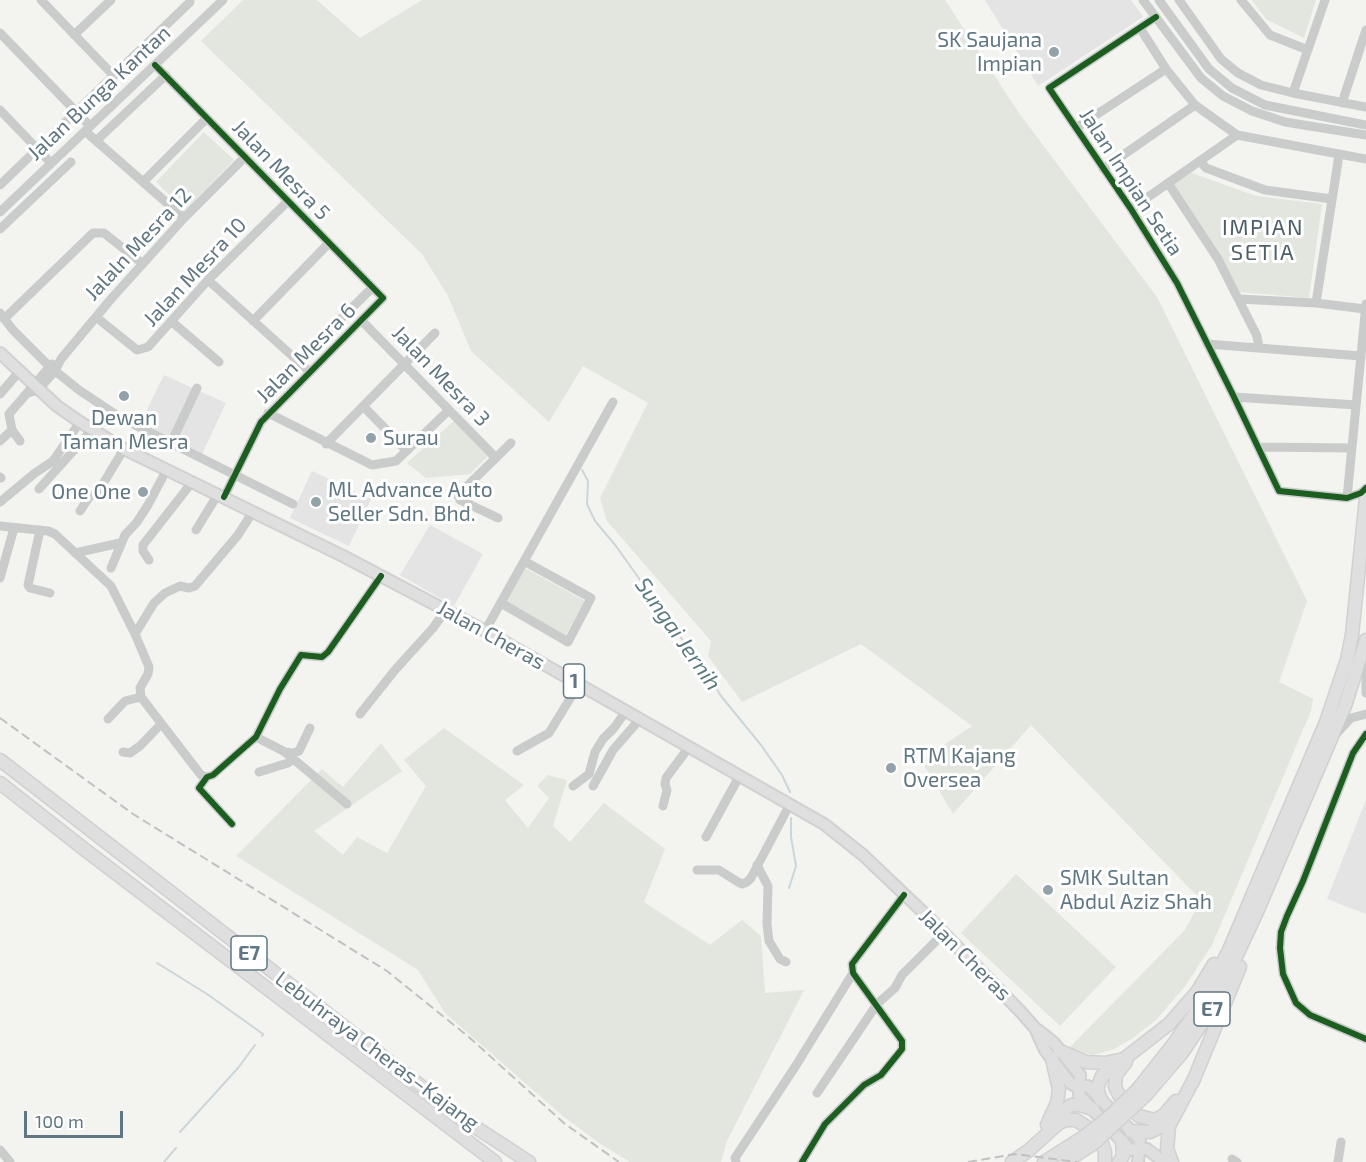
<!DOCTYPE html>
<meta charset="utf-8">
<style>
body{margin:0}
#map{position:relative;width:1366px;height:1162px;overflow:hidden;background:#f3f3f0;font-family:"Exo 2",sans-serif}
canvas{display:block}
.scale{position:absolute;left:24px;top:1111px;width:99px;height:27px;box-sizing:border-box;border:3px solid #607783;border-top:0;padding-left:8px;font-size:18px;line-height:21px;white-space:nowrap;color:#607783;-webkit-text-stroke:4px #fff;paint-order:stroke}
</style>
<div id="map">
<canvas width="1366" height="1162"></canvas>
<div class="scale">100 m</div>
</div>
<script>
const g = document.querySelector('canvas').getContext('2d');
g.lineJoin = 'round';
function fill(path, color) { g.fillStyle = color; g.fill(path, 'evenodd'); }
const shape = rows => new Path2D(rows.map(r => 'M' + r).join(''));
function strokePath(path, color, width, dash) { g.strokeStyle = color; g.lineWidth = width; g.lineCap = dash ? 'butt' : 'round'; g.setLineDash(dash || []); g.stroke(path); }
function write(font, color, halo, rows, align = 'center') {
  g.font = font + ' "Exo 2",sans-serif'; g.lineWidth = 6; g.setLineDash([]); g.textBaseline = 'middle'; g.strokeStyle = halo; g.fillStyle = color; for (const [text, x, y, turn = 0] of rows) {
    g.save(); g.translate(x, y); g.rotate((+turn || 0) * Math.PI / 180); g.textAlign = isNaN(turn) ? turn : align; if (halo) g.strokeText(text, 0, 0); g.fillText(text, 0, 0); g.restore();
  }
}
const built = shape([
 [985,0,1131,0,1143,17,1038,86],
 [164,375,226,403,201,456,139,426],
 [312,471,371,499,349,546,290,518],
 [430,525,483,554,454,606,400,575],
 [1366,800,1366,914,1327,899]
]);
const green = shape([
 [243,0,317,0,360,38,422,0,945,0,1019,113,1157,297,1307,601,1279,682,1313,699,1311,711,1212,945,1186,985,1157,1019,1133,1038,1114,1049,1093,1055,1069,1048,1185,930,1201,900,1031,725,953,814,921,760,972,726,861,644,742,702,708,656,711,641,607,521,600,498,648,403,583,366,549,422,471,351,448,296,422,254,201,41],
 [1252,0,1316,0,1304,38,1266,19],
 [204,132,234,160,185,210,156,182],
 [1189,172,1256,196,1322,204,1309,298,1240,292,1217,249,1174,184],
 [455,420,488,456,470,474,426,478,407,463],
 [523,567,585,601,565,636,504,603],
 [444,728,524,785,505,800,528,828,549,798,537,786,548,775,567,780,553,826,570,842,604,803,665,849,644,902,710,945,742,920,761,936,765,993,804,990,727,1141,721,1162,630,1162,602,1145,564,1117,445,1013,418,970,236,856,322,769,343,787,381,743,402,771,314,831,343,855,357,837,387,853,426,786,404,760],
 [1016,874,1116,967,1060,1026,961,933]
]);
const stream = shape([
 [582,470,588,481,587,504,595,521,616,546,684,642,694,652,721,696,761,745,782,775,790,792],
 [789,888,796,866,791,837,791,818],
 [157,963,207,994,263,1034,262,1036],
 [180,1132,238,1068,255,1045],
 [164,1162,176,1148]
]);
const minor = shape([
 [41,0,114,76],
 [1143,0,1201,78,1223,96,1252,111,1285,122,1366,135],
 [1159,0,1209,69,1232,88,1265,105,1366,125],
 [1179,0,1221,59,1238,73,1261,85,1293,93,1366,107],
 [1241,0,1270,35,1308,50],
 [1156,17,1049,88,1131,209,1177,283,1234,397,1279,491,1347,498,1361,493,1366,488],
 [1140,28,1166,69,1195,105,1237,135,1366,159],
 [0,33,90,126],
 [74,35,111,0],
 [155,65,383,298,261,422,224,497],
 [1293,93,1325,0],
 [1342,103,1366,30],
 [0,110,51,163],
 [1076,128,1166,69],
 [85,131,184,218],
 [96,141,166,75],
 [1200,161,1206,168,1265,190,1332,199],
 [1103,169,1195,105],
 [143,182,207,118],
 [1168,183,1218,259,1257,336,1259,348],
 [0,185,190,2],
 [1131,209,1237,135],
 [0,212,223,0],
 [0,229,71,162],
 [208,280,309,371],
 [1239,299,1316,303,1365,309],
 [1316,303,1339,155],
 [0,313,13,330,49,366,79,390,121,418,293,504],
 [96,317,137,350,148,347,208,280,288,201],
 [4,319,93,233,104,233,143,264],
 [361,320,496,458],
 [171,321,219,362],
 [253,321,329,243],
 [1207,344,1361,356],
 [298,361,372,288],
 [28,393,38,390,55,371,61,359,111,299,184,218,245,157],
 [0,394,19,372],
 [1234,397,1356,405],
 [363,406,407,451],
 [268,413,372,465,396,461,449,410],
 [12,430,20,441],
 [0,441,12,430,9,414,52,364],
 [171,443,197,388],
 [326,444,435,333],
 [1258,447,1352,448],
 [0,477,1,478],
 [39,489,92,430],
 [1347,498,1366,304],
 [0,502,35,473,53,461,80,422],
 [80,511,89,497,98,492,124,449],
 [498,518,460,500,458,495,511,443],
 [0,526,48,531,55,534,111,586,135,634,149,667,148,674,140,688,141,697,125,701,108,719],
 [40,530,28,585,30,588,50,593],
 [196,530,218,494],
 [75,553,120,543],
 [149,560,143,551,143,545,193,481],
 [111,568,125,535,137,522,148,505,167,469],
 [0,578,14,528],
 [501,603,568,642,591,598,524,561],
 [485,631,613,402],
 [135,634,154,603,165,593,180,586,189,588,195,586,238,535,252,513],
 [1366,655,1366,693],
 [141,697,194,766,201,775,207,777],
 [360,714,395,670,433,628,446,610],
 [1337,733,1351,718,1366,714],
 [1366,734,1353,753,1303,881,1287,916,1281,932,1280,948,1283,974,1296,1003,1310,1015,1366,1039],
 [256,737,285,752,293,753,299,751,310,728],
 [517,751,549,733,579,684],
 [123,752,130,753,140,746,161,724],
 [285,752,347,804],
 [259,772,288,763,293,759],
 [573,786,589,774,595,752,603,739,614,728,626,711],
 [593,786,613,750,640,719],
 [663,806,667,790,665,784,666,778,689,747],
 [232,824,199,788,207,777,213,775,256,737,280,689,301,655,322,657,328,652,381,576],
 [706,837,740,775],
 [757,865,768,886,767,924,769,941,780,959,786,962],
 [697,870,719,870,738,882,742,884,747,882,751,878,790,804],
 [817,1093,877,1004,895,988,902,975,944,933],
 [0,1150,10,1162],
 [1232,1159,1237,1162],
 [736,1162,735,1158,795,1067,853,973],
 [802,1162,825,1124,864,1085,881,1075,902,1049,902,1041,853,973,852,964,904,895],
 [1338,1162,1341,1142]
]);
const major = shape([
 [0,353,57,406,80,422,124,449,343,556,489,633,824,824,863,855,924,913,1020,1011,1035,1028,1045,1050,1070,1083,1075,1086,1088,1086,1140,1140,1138,1162],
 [1038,1030,1054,1043,1080,1075,1079,1095,1130,1150,1147,1149,1164,1162]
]);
const highway = shape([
 [0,760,466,1121,529,1162],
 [0,783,84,849,495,1162],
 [1060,1051,1086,1062,1105,1063,1119,1060],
 [1126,1062,1116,1075,1115,1087,1119,1095,1139,1116,1155,1120,1164,1115,1176,1101],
 [1138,1089,1172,1046,1202,1003,1229,950,1326,722,1347,660,1352,635,1366,498],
 [1147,1094,1182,1053,1212,1008,1257,912,1345,706,1366,640],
 [1101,1100,1097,1088,1102,1076,1169,1024,1197,992,1214,964],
 [1049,1120,1057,1103,1059,1089,1052,1059],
 [1047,1125,1071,1105,1080,1105,1093,1109],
 [1131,1131,1150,1132,1160,1127,1170,1117],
 [1012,1162,1028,1151,1059,1123,1067,1120,1076,1120,1093,1131,1102,1143,1105,1152,1105,1162],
 [1044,1162,1085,1136],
 [1065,1162,1093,1144],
 [1119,1162,1123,1156,1122,1141],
 [1172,1162,1167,1149,1169,1126,1194,1079,1240,967]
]);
const rail = shape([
 [0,718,133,814,387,971,470,1038,565,1124,619,1162],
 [968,1162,1015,1154,1077,1162]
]);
const highwayBridge = shape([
 [1085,1136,1109,1117,1138,1089],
 [1093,1144,1147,1094]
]);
const cycleway = shape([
 [1156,17,1049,88,1131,209,1177,283,1234,397,1279,491,1347,498,1361,493,1366,488],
 [155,65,383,298,261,422,224,497],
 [1366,734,1353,753,1303,881,1287,916,1281,932,1280,948,1283,974,1296,1003,1310,1015,1366,1039],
 [232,824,199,788,207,777,213,775,256,737,280,689,301,655,322,657,328,652,381,576],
 [802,1162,825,1124,864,1085,881,1075,902,1049,902,1041,853,973,852,964,904,895]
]);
const markers = [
 [1054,52,6,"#93a2a9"],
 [124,396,6,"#93a2a9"],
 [371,438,6,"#93a2a9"],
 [143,492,6,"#93a2a9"],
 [316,502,6,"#93a2a9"],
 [891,768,6,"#93a2a9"],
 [1048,890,6,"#93a2a9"]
];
const shields = [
 [574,681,21],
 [249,953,36],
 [1212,1009,36]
];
const shieldNames = [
 ["1",574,681],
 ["E7",249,953],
 ["E7",1212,1009]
];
const poiNames = [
 ["SK Saujana",1042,40,"right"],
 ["Impian",1042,64,"right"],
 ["Dewan",124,418,"center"],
 ["Taman Mesra",124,442,"center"],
 ["Surau",383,438],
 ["ML Advance Auto",328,490],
 ["Seller Sdn. Bhd.",328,514],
 ["One One",131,492,"right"],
 ["RTM Kajang",903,756],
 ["Oversea",903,780],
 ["SMK Sultan",1060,878],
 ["Abdul Aziz Shah",1060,902]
];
const streetNames = [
 ["Jalan Bunga Kantan",99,93,-43],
 ["Jalan Mesra 5",281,170,46],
 ["Jalan Impian Setia",1131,182,57],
 ["Jalaln Mesra 12",138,244,-47],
 ["Jalan Mesra 10",195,272,-47],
 ["Jalan Mesra 6",306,353,-45],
 ["Jalan Mesra 3",441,376,46],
 ["Jalan Cheras",491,635,29],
 ["Jalan Cheras",965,955,45],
 ["Lebuhraya Cheras–Kajang",377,1051,37]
];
const neighbourhoodNames = [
 ["IMPIAN",1263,228],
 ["SETIA",1263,253]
];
const waterNames = [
 ["Sungai Jernih",678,634,55]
];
fill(built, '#e3e4e3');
fill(green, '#e2e6de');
strokePath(stream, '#ccd6d8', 2);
strokePath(major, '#d0d1d0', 14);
strokePath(highway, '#d0d1d0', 15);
strokePath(minor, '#cacccc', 9);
strokePath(major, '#dfdfe0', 10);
strokePath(highway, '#dfdfe0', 12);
strokePath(rail, '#c0c2c2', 2, [9, 4.5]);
strokePath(highwayBridge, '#d0d1d0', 15, []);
strokePath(highwayBridge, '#dfdfe0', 12);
strokePath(cycleway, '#1b5e20', 6);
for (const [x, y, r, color] of markers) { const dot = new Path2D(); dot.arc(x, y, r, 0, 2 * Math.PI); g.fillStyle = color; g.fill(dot); strokePath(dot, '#fff', 2); }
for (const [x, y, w] of shields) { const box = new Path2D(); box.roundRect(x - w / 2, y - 17, w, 34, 4.5); g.fillStyle = '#fff'; g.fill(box); strokePath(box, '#607783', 1.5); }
write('bold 20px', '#607783', null, shieldNames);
write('21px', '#607783', '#fff', poiNames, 'left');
write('21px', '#607783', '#fff', streetNames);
g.letterSpacing = '1.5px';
write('22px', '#4f5f67', '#fff', neighbourhoodNames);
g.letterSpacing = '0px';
write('italic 22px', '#5b7b81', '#fff', waterNames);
</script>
